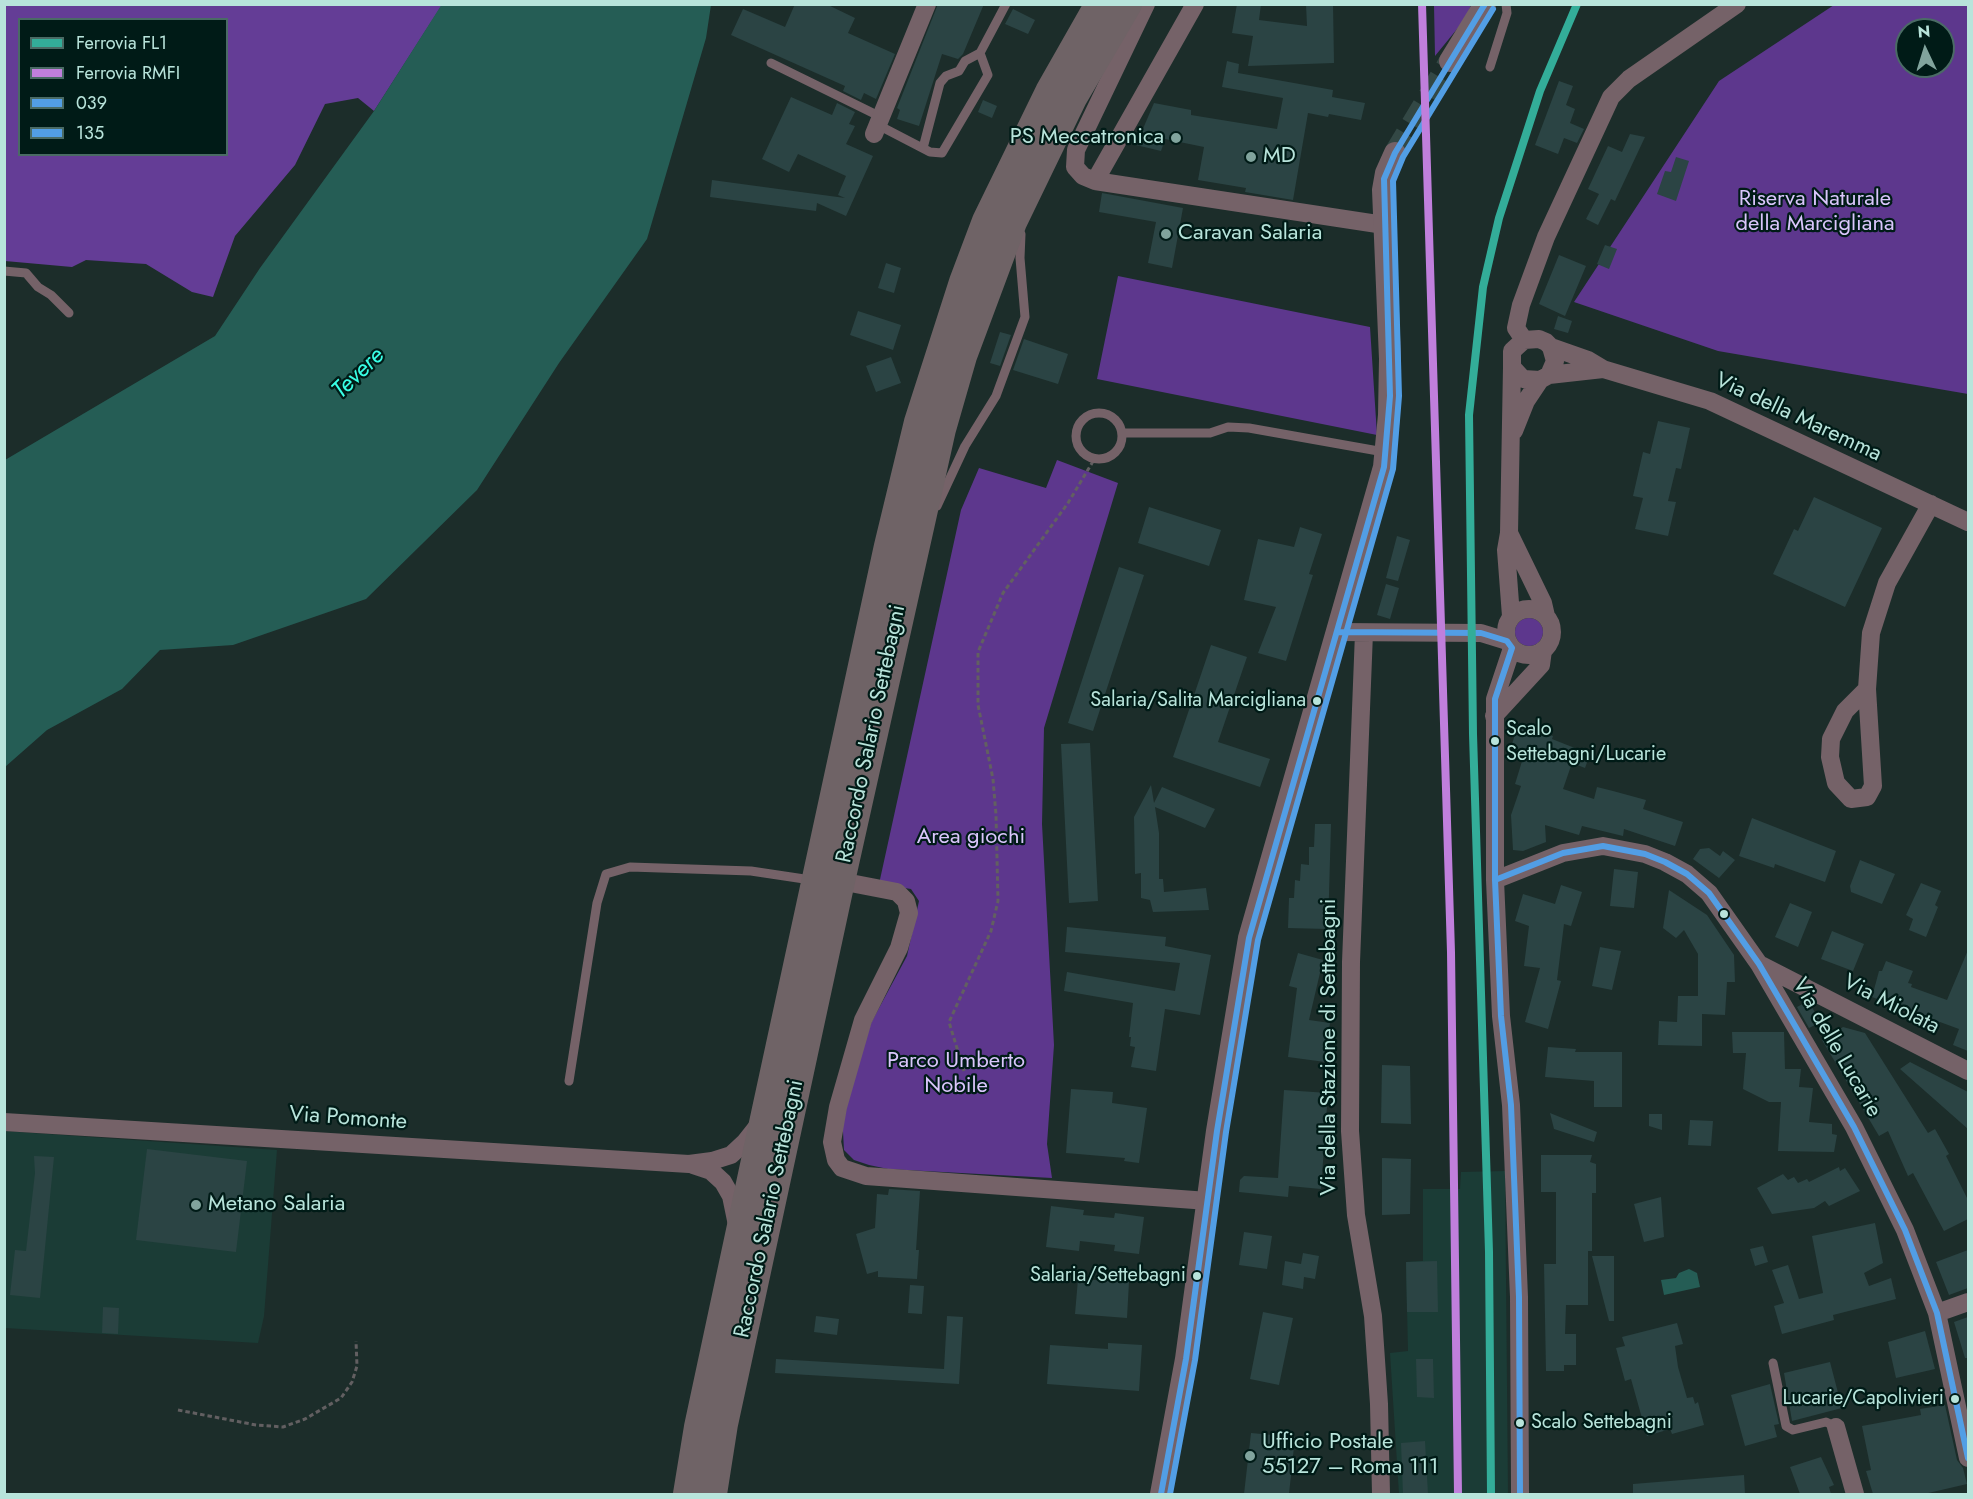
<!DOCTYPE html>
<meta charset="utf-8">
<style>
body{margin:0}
#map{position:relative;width:1973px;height:1499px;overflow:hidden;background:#1c2d2a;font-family:Jost,sans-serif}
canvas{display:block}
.frame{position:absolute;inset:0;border:6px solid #b8e4db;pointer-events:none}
.legend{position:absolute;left:18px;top:18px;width:210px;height:138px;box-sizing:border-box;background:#001b17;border:2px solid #4a6b65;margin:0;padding:8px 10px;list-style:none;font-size:18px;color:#b8e4db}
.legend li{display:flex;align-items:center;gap:12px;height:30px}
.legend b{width:30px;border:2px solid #4a6b65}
.north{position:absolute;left:1895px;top:18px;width:60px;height:60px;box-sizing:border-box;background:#001b17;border:2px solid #4a6b65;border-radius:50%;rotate:356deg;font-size:16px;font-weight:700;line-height:24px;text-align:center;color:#b8e4db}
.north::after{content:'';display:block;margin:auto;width:21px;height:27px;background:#81a49d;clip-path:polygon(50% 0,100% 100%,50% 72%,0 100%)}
</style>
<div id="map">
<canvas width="1973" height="1499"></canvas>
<div class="frame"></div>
<ul class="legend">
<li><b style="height:8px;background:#33ad99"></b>Ferrovia FL1</li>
<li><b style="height:8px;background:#c07fdc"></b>Ferrovia RMFI</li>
<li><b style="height:8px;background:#529ee5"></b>039</li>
<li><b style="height:8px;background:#529ee5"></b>135</li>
</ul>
<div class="north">N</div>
</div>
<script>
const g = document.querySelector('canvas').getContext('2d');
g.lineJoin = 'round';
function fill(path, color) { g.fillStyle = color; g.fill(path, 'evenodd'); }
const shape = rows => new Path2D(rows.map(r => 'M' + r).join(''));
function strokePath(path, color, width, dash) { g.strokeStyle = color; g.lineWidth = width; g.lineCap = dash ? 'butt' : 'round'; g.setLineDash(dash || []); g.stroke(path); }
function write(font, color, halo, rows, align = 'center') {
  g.font = font + ' Jost,sans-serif'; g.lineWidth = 4.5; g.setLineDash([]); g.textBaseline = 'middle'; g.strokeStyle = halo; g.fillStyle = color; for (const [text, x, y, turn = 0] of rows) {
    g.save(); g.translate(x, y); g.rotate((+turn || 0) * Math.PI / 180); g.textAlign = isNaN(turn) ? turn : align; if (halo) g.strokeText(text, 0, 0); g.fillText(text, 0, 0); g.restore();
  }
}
const built = shape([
 [4,1131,277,1150,264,1316,258,1343,5,1328],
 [1505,1171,1508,1494,1399,1494,1390,1353,1408,1351,1406,1262,1423,1261,1423,1189,1460,1189,1461,1172]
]);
const green = shape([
 [1434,5,1471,5,1466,18,1435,56],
 [1834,5,1968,5,1968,394,1718,351,1574,302,1719,81],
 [1907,30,1943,30,1943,66,1907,66],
 [1118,276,1370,327,1377,435,1097,379],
 [1057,460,1118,483,1044,728,1042,824,1054,1045,1047,1144,1052,1178,888,1169,869,1165,854,1160,844,1150,842,1113,871,1023,907,956,919,901,911,889,879,884,961,510,979,468,1046,488],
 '1515 632a14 14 0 1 1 28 0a14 14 0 1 1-28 0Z'
]);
const forest = shape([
 [4,5,442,5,374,111,358,98,325,104,295,165,235,236,213,297,192,292,146,264,86,260,72,267,5,261],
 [20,20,226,20,226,154,20,154]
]);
const water = shape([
 [442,4,711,5,706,38,647,239,559,363,477,490,366,599,233,645,160,650,122,689,47,730,5,767,5,460,215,336,260,268,374,111],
 [1689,1269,1697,1273,1700,1287,1664,1295,1661,1280,1676,1278,1679,1273]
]);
const building = shape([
 [795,4,826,4,855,18,848,33,895,54,876,99,864,93,861,100,843,91,845,86,731,35,743,9,785,27],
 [938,4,984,4,963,54,958,59,942,54,919,126,897,119,900,110,897,108],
 [1237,4,1261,4,1259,20,1307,26,1306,4,1333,4,1334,63,1248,66,1253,36,1232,33],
 [1013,9,1035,20,1028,34,1005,24],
 [1227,61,1239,64,1238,73,1333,90,1332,97,1365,103,1361,120,1329,114,1328,117,1308,113,1293,200,1245,192,1246,188,1198,180,1204,147,1165,139,1161,151,1136,145,1154,103,1191,110,1191,115,1277,129,1283,98,1222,87],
 [1559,81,1573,86,1566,105,1575,109,1570,123,1584,129,1577,143,1564,138,1558,154,1535,145],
 [791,97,832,115,837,103,855,112,849,124,855,126,846,144,873,156,846,216,817,203,816,211,710,197,712,180,845,198,838,195,846,176,798,154,789,172,762,159],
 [983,100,997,106,992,118,978,112],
 [1630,134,1645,137,1615,201,1611,199,1598,225,1586,219,1599,194,1588,189,1608,146,1622,152],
 [1676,157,1689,161,1676,201,1657,194,1665,171,1671,172],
 [1102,193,1183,208,1172,268,1148,263,1156,222,1099,212],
 [1605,245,1617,249,1609,269,1597,264],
 [1559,255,1586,266,1565,316,1539,304],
 [886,263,901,268,894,293,878,288],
 [858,311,901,325,893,350,850,335],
 [1558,316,1572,321,1568,333,1554,329],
 [1000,332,1011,335,1000,366,990,363],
 [1024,339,1068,354,1058,384,1013,370],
 [891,357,901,383,876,392,866,366],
 [1658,421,1690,428,1681,469,1676,468,1668,501,1676,502,1668,536,1635,529,1643,498,1633,496,1643,452,1650,454],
 [1814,497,1882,528,1845,607,1773,574,1794,529,1798,531],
 [1149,507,1221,530,1209,566,1138,543],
 [1300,527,1322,534,1309,574,1313,575,1286,661,1258,653,1276,607,1244,600,1258,539,1294,547],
 [1397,536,1410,540,1398,581,1386,578],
 [1119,567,1144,575,1093,731,1068,723],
 [1386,584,1399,588,1390,619,1377,615],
 [1211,645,1247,657,1218,742,1270,759,1260,787,1173,757],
 [1518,725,1553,736,1552,739,1590,754,1585,768,1572,763,1563,789,1594,799,1597,787,1613,791,1646,800,1643,809,1683,822,1675,846,1624,829,1623,836,1582,826,1579,835,1545,825,1546,842,1523,851,1513,850,1511,815,1521,786,1515,784,1523,758,1520,757,1521,752,1515,750,1516,745,1512,744],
 [1090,743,1098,901,1069,903,1061,744],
 [1151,785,1154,803,1162,787,1215,809,1205,828,1155,807,1159,833,1159,879,1163,879,1164,892,1206,888,1209,910,1153,912,1150,900,1141,898,1141,873,1135,874,1134,817],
 [1752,818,1836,851,1825,882,1775,864,1774,868,1739,856],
 [1315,824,1331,824,1328,929,1288,928,1289,898,1294,898,1295,880,1300,881,1301,864,1309,865,1309,847,1314,847],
 [1709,848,1720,856,1723,851,1735,860,1719,878,1693,859,1700,849],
 [1860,860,1895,874,1882,904,1851,892,1850,886],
 [1614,869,1638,872,1634,908,1610,906],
 [1921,883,1941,891,1935,905,1938,907,1926,937,1909,930,1913,919,1906,915],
 [1561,885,1582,892,1571,926,1564,924,1557,980,1561,981,1548,1029,1525,1022,1540,968,1524,966,1529,926,1515,921,1523,894,1555,904],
 [1669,890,1707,915,1734,955,1735,982,1727,982,1725,1015,1702,1014,1702,1046,1658,1045,1659,1021,1677,1022,1678,996,1698,996,1698,954,1684,930,1676,938,1663,928],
 [1790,903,1812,912,1798,947,1775,937],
 [1067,927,1166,937,1165,946,1211,955,1200,1015,1165,1009,1156,1071,1131,1067,1135,1047,1130,1046,1131,1037,1129,1037,1133,1003,1064,991,1067,972,1175,991,1180,963,1065,952],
 [1832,931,1864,944,1853,971,1821,959],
 [1600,947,1621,951,1612,990,1592,986],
 [1968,950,1968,1051,1953,1045,1959,1029,1872,997,1879,971,1882,971,1886,961,1913,971,1908,983,1912,984,1911,987,1947,1000],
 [1298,953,1323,960,1309,1020,1330,1023,1325,1062,1288,1057,1297,988,1289,986],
 [1808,1001,1821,1022,1809,1028,1797,1007],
 [1843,1027,1865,1033,1928,1133,1935,1129,1949,1154,1946,1156,1968,1200,1968,1219,1944,1231,1913,1173,1908,1176,1888,1131,1879,1136,1822,1040],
 [1732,1032,1784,1032,1785,1069,1801,1069,1799,1087,1813,1088,1809,1122,1832,1124,1832,1134,1837,1135,1834,1152,1778,1151,1781,1102,1769,1102,1743,1089,1746,1053,1733,1053],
 [1548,1047,1576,1049,1575,1052,1622,1052,1622,1107,1594,1107,1594,1081,1545,1077],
 [1910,1062,1968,1092,1968,1129,1900,1069],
 [1382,1065,1410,1066,1411,1124,1381,1123],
 [1071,1089,1113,1092,1112,1103,1147,1108,1139,1163,1124,1161,1125,1158,1066,1153],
 [1284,1090,1328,1093,1321,1189,1289,1186,1288,1197,1239,1192,1240,1180,1244,1176,1278,1178],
 [1550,1113,1597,1132,1594,1142,1554,1129],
 [1649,1114,1662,1114,1662,1130,1649,1126],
 [1690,1120,1713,1121,1711,1146,1688,1145],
 [147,1149,247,1161,236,1252,136,1240],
 [1541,1155,1592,1155,1590,1162,1596,1164,1596,1193,1592,1193,1592,1251,1588,1251,1588,1305,1566,1305,1565,1334,1576,1334,1576,1365,1564,1365,1564,1371,1546,1371,1544,1264,1556,1264,1556,1192,1541,1192],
 [34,1156,54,1157,40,1298,10,1295,15,1250,26,1251,35,1173],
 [1382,1158,1411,1159,1410,1214,1382,1215],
 [1839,1167,1840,1171,1845,1168,1860,1191,1829,1206,1825,1201,1814,1208,1772,1214,1757,1188,1783,1174,1788,1180,1794,1177,1798,1183,1807,1179,1809,1182],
 [889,1189,920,1191,916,1250,919,1250,917,1279,878,1277,878,1271,867,1274,856,1234,875,1228,877,1194,888,1195],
 [1661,1197,1664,1237,1644,1242,1634,1204],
 [1051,1206,1084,1210,1083,1215,1114,1218,1115,1213,1144,1217,1139,1254,1114,1251,1115,1245,1080,1241,1079,1251,1046,1247],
 [1875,1223,1883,1263,1864,1273,1869,1286,1891,1278,1896,1299,1833,1315,1834,1320,1782,1334,1774,1306,1784,1303,1772,1270,1788,1265,1799,1299,1823,1293,1812,1236],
 [1244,1232,1272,1236,1267,1269,1239,1265],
 [1763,1246,1768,1262,1755,1266,1750,1249],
 [1968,1250,1968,1288,1949,1295,1936,1262],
 [1303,1253,1319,1256,1315,1279,1304,1277,1303,1289,1282,1285,1285,1261,1301,1264],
 [1592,1256,1614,1256,1614,1321,1609,1321],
 [1437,1261,1438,1312,1407,1312,1406,1262],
 [1078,1279,1129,1282,1127,1318,1075,1314],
 [910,1285,924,1286,922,1314,908,1313],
 [103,1307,119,1308,118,1334,102,1333],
 [1263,1312,1293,1318,1279,1385,1250,1379],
 [816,1316,839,1319,837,1335,814,1332],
 [947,1316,963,1317,959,1384,775,1373,776,1359,944,1369],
 [1968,1317,1968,1358,1965,1358,1954,1322],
 [1677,1323,1683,1344,1675,1346,1678,1367,1687,1398,1693,1397,1695,1404,1698,1402,1704,1425,1672,1434,1670,1429,1647,1436,1631,1379,1625,1381,1616,1348,1625,1346,1622,1337],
 [1925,1331,1935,1369,1896,1378,1888,1342],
 [1108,1343,1142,1345,1139,1391,1047,1384,1050,1345,1108,1349],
 [1416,1359,1433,1359,1434,1398,1417,1397],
 [1830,1362,1842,1408,1792,1421,1784,1373],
 [1770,1384,1779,1424,1774,1425,1777,1437,1745,1446,1731,1395],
 [1945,1405,1957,1460,1963,1468,1967,1484,1924,1494,1873,1494,1866,1471,1871,1470,1862,1426,1921,1415,1920,1409],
 [1251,1433,1295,1437,1289,1494,1244,1494],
 [1425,1441,1428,1494,1403,1494,1401,1443],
 [1821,1457,1834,1485,1829,1487,1831,1494,1800,1494,1790,1467],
 [1744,1475,1745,1494,1633,1494,1633,1484]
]);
const tertiaryTunnel = shape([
 [1395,153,1450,61]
]);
const path = shape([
 [964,1071,949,1022,991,931,998,901,996,815,993,779,978,705,978,652,1003,593,1068,503,1095,458],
 [178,1410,256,1425,283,1427,305,1419,341,1398,352,1382,357,1366,356,1341]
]);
const service = shape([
 [980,53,1006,4],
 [771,63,881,117],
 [1490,67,1507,13,1506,4],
 [878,125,930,152,942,153,988,75,980,53,965,61,959,71,946,76,940,83,923,148],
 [4,271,26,273,38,287,51,295,69,313],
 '1076 436a23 23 0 1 1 46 0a23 23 0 1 1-46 0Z',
 [1122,433,1210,433,1228,427,1249,428,1384,452],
 [937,506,965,446,996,396,1025,317,1020,258,1021,234],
 [569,1081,597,903,606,874,630,867,751,871,811,880],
 [1773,1363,1786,1426,1793,1430,1826,1422,1836,1427]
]);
const minor = shape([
 [1146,4,1076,150,1075,167,1083,176,1095,181,1384,225],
 [874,134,927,4],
 [1095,181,1195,4],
 [1524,340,1516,328,1521,305,1546,237,1611,97,1629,79,1737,4],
 [1551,347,1588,360,1603,369,1710,401,1968,522],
 [1549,375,1603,369],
 [1514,431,1526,401,1540,380,1549,375,1555,361,1551,347,1546,342,1539,339,1524,340,1512,351,1512,367,1523,379,1540,380],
 [1509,533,1543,603,1546,616],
 '1506 632a23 23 0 1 1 46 0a23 23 0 1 1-46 0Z',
 [1511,616,1506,550,1509,533,1512,367],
 [1338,632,1481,633,1507,641],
 [1364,633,1351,962,1350,1131,1356,1215,1373,1316,1379,1404,1381,1494],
 [1512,648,1495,699,1495,880,1501,1016,1511,1105,1519,1297,1520,1494],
 [1867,689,1845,711,1831,739,1830,757,1836,783,1851,799,1867,797,1873,786,1867,689,1871,633,1887,583,1931,504],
 [1494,716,1541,665,1543,650],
 [1495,880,1563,853,1603,846,1645,854,1665,862,1687,874,1709,893,1759,964,1854,1127,1905,1230,1937,1313,1968,1458],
 [840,881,897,892,906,901,909,913,899,948,863,1020,838,1107,832,1142,836,1160,842,1168,866,1176,1208,1201],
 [1761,965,1968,1071],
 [4,1122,689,1164,712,1161,731,1155,745,1142,760,1123],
 [693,1165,711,1171,723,1182,731,1196,737,1225],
 [1937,1313,1968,1302],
 [1836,1427,1855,1494]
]);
const tertiary = shape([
 [1450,61,1485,4],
 [1161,1494,1186,1359,1217,1131,1249,938,1384,467,1389,415,1390,359,1383,190,1386,173,1395,153]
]);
const primary = shape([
 [688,1494,699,1427,766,1114,889,546,919,422,964,282,987,221,1050,92,1100,4],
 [712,1494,723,1424,840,881,941,429,962,356,1012,222,1072,98,1127,4]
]);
const bus1 = shape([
 [1338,632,1481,633,1507,641,1512,648,1495,699,1495,880,1501,1016,1511,1105,1519,1297,1520,1494],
 [1495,880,1563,853,1603,846,1645,854,1665,862,1687,874,1709,893,1759,964,1854,1127,1905,1230,1937,1313,1968,1458],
 [1161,1494,1186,1359,1217,1131,1249,938,1384,467,1390,396,1384,179,1395,153,1485,4]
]);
const bus2 = shape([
 [1170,1494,1195,1360,1226,1132,1258,940,1393,469,1399,396,1393,181,1403,157,1493,9]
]);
const rail1 = shape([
 [1491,1494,1489,1252,1473,734,1469,415,1483,287,1499,218,1540,91,1577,4]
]);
const rail2 = shape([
 [1422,4,1451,952,1458,1494]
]);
const markers = [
 [1176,138,6,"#81a49d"],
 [1251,157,6,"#81a49d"],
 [1166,234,6,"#81a49d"],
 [1317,701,5,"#b8e4db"],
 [1495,741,5,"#b8e4db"],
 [1724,914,5,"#b8e4db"],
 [196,1205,6,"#81a49d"],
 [1197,1276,5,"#b8e4db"],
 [1955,1399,5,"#b8e4db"],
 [1520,1423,5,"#b8e4db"],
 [1250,1456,6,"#81a49d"]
];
const busNames = [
 ["Salaria/Salita Marcigliana",1306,701],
 ["Scalo",1506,730,"left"],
 ["Settebagni/Lucarie",1506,755,"left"],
 ["Salaria/Settebagni",1186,1276],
 ["Lucarie/Capolivieri",1944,1399],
 ["Scalo Settebagni",1531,1423,"left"]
];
const poiNames = [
 ["PS Meccatronica",1164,138,"right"],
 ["MD",1263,157],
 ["Caravan Salaria",1178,234],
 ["Metano Salaria",208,1205],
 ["Ufficio Postale",1262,1443],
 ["55127 – Roma 111",1262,1468]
];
const parkNames = [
 ["Riserva Naturale",1815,200],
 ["della Marcigliana",1815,225],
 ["Area giochi",971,838],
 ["Parco Umberto",956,1062],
 ["Nobile",956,1087]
];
const streetNames = [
 ["Via della Maremma",1798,418,25],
 ["Raccordo Salario Settebagni",872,734,-78],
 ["Via Miolata",1891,1005,27],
 ["Via della Stazione di Settebagni",1330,1047,-90],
 ["Via delle Lucarie",1836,1048,60],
 ["Via Pomonte",348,1119,4],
 ["Raccordo Salario Settebagni",770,1209,-78]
];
const waterNames = [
 ["Tevere",359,374,-44]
];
fill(built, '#1b3c36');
fill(green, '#5d378d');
fill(forest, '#643d96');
fill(water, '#255d55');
fill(building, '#2b4444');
strokePath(tertiaryTunnel, '#334845', 22, [22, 11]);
strokePath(path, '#625f61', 3, [4.5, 3]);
strokePath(service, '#756268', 9);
strokePath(minor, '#756268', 18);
strokePath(tertiary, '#756268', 22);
strokePath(primary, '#6f6366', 30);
strokePath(bus1, '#529ee5', 6);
strokePath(bus2, '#529ee5', 6);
strokePath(rail1, '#33ad99', 8);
strokePath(rail2, '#c07fdc', 8);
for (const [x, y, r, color] of markers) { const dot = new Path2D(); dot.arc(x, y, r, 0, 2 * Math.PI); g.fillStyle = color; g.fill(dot); strokePath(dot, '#001b17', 2); }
write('20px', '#b8e4db', '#001b17', busNames, 'right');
write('22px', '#b8e4db', '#001b17', poiNames, 'left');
write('22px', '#dac6fc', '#001b17', parkNames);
write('22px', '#b8e4db', '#001b17', streetNames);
write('italic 24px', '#39ffe6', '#001b17', waterNames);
</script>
